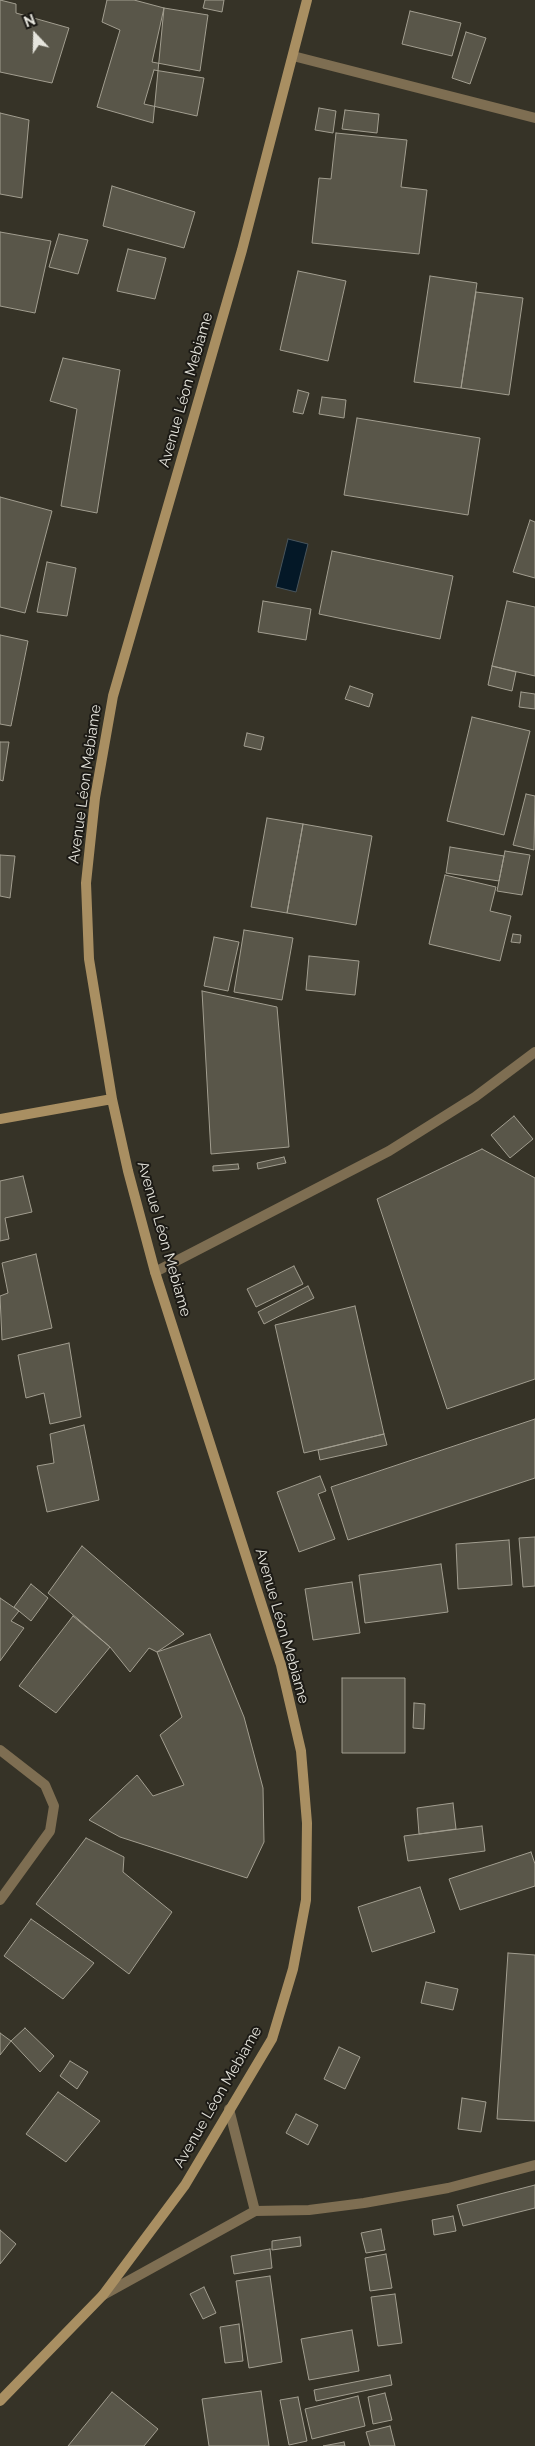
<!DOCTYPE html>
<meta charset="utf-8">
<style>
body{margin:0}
#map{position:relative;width:535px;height:2446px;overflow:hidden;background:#363327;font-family:Raleway,sans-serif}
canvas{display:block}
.north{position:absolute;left:10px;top:10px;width:50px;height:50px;-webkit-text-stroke:4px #1c1a15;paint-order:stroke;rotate:339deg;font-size:14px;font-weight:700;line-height:20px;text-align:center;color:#e5e4dc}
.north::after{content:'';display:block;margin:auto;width:18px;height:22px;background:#e5e4dc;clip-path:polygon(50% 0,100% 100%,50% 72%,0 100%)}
</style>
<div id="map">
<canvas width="535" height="2446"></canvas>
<div class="north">N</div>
</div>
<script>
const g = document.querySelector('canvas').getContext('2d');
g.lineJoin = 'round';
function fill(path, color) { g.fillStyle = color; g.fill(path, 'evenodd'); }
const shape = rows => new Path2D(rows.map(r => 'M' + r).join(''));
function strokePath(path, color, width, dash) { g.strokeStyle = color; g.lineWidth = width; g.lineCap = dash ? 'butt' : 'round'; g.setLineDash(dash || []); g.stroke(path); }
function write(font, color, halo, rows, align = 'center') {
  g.font = font + ' Raleway,sans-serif'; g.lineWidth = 4; g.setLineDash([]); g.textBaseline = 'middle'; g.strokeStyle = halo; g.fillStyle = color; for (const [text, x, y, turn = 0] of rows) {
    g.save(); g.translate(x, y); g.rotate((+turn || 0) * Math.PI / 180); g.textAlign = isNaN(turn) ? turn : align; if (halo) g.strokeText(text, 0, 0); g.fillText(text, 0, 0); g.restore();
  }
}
const water = shape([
 [288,539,308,544,296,592,276,587,288,539]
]);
const building = shape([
 [0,0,16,4,16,13,69,28,52,83,0,72,0,0],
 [107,0,134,0,164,8,153,123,97,107,120,30,102,22,107,0],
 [205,0,224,0,222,12,203,8,205,0],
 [164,8,208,15,200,71,152,62,164,8],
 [410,11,461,23,452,56,402,44,410,11],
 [466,32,486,38,470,84,452,78,466,32],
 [154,70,204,78,197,116,144,104,154,70],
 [319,108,336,111,333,133,315,130,319,108],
 [345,110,379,114,377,133,342,129,345,110],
 [0,113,29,120,22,198,0,194,0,113],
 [336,133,407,140,401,187,427,190,419,254,312,243,319,178,331,179,336,133],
 [112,186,195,212,184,248,103,226,112,186],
 [0,232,51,241,35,313,0,306,0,232],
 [59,234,88,240,78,274,49,267,59,234],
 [128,249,166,258,155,299,117,291,128,249],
 [298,271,346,281,328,361,280,350,298,271],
 [430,276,477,283,461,388,414,382,430,276],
 [476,292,523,298,509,395,461,388,476,292],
 [63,358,120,370,97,513,61,506,77,409,50,401,63,358],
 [298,390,309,393,303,414,293,412,298,390],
 [322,397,346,400,344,418,319,414,322,397],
 [357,418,480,438,468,515,344,495,357,418],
 [0,497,52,511,25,613,0,607,0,497],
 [530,520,535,522,535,578,513,572,530,520],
 [332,551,453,576,440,639,319,614,332,551],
 [47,562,76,568,67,616,37,612,47,562],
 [263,601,311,609,306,640,258,632,263,601],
 [507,601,535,607,535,676,492,666,507,601],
 [0,635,28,641,11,726,0,724,0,635],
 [492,666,516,672,512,691,488,685,492,666],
 [350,686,373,694,369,707,345,699,350,686],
 [521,692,535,694,535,709,519,707,521,692],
 [472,717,530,731,504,835,447,821,472,717],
 [247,733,264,737,261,750,244,746,247,733],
 [0,742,9,742,3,781,0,780,0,742],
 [526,794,535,796,534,850,513,845,526,794],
 [267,818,303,824,287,913,251,907,267,818],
 [303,824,372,836,356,925,287,913,303,824],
 [450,847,504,856,499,881,446,873,450,847],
 [505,851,530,855,522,895,497,891,505,851],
 [0,855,15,856,10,898,0,896,0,855],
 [445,875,496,887,490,911,511,916,500,961,429,944,445,875],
 [244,930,293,938,282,1000,234,992,244,930],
 [513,934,521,935,520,943,511,942,513,934],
 [214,937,239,942,228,991,204,986,214,937],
 [309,956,359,961,355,995,306,990,309,956],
 [202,991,277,1007,289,1147,211,1154,202,991],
 [514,1116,533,1139,510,1158,491,1135,514,1116],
 [482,1149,535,1178,535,1379,447,1409,377,1199,482,1149],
 [284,1157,286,1163,258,1169,257,1163,284,1157],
 [238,1164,239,1169,213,1171,213,1166,238,1164],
 [23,1176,32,1212,5,1218,9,1239,0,1241,0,1181,23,1176],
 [36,1254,52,1328,2,1340,0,1296,8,1293,2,1263,36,1254],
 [294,1266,303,1284,256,1307,247,1289,294,1266],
 [308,1286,314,1298,264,1324,258,1312,308,1286],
 [355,1306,384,1434,304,1453,275,1325,355,1306],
 [69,1343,81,1417,50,1424,44,1393,26,1398,18,1355,69,1343],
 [535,1419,535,1478,348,1540,331,1487,535,1419],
 [84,1425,99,1500,47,1512,37,1466,54,1463,50,1434,84,1425],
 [384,1434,387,1445,320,1460,318,1450,384,1434],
 [320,1476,326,1491,318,1494,335,1539,299,1552,277,1492,320,1476],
 [535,1537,535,1586,523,1587,519,1538,535,1537],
 [509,1540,512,1585,458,1589,456,1544,509,1540],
 [82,1546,184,1634,157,1652,149,1648,130,1672,110,1647,48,1593,82,1546],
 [441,1564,448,1612,365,1623,359,1575,441,1564],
 [352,1582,360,1633,313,1640,305,1589,352,1582],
 [31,1584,48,1598,31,1621,14,1607,31,1584],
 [0,1598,19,1611,11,1621,24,1628,0,1661,0,1598],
 [73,1616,110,1647,56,1713,19,1686,73,1616],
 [210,1634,244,1717,263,1788,264,1842,247,1878,120,1837,89,1820,137,1775,153,1796,184,1785,160,1735,182,1717,157,1652,210,1634],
 [342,1678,405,1678,405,1753,342,1753,342,1678],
 [414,1703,425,1704,424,1729,413,1728,414,1703],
 [453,1803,456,1829,419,1834,417,1808,453,1803],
 [482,1826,485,1851,408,1861,404,1836,482,1826],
 [86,1838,124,1857,123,1872,172,1912,129,1974,36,1904,86,1838],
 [531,1852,535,1864,535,1886,460,1910,449,1879,531,1852],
 [420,1887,435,1932,372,1952,358,1907,420,1887],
 [31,1919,94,1963,63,1999,4,1956,31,1919],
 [508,1953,535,1955,535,2121,497,2119,508,1953],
 [426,1982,458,1989,453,2010,421,2003,426,1982],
 [25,2028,54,2056,40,2072,11,2041,25,2028],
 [0,2033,11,2041,0,2055,0,2033],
 [339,2047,360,2057,345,2089,324,2079,339,2047],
 [70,2061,88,2072,77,2089,60,2076,70,2061],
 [58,2092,100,2121,66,2162,26,2134,58,2092],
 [462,2098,486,2102,481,2132,458,2129,462,2098],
 [296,2114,318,2125,308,2145,286,2133,296,2114],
 [535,2185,535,2208,463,2226,457,2205,535,2185],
 [453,2216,456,2231,434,2235,432,2220,453,2216],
 [381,2229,385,2250,366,2253,361,2233,381,2229],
 [0,2230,16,2244,0,2264,0,2230],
 [300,2237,301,2246,272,2250,272,2241,300,2237],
 [270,2249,272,2268,234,2274,231,2256,270,2249],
 [386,2254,392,2288,370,2291,365,2258,386,2254],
 [270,2276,282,2362,249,2368,236,2281,270,2276],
 [204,2287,216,2313,203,2319,190,2294,204,2287],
 [395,2294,402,2343,378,2346,371,2297,395,2294],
 [239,2324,243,2361,225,2363,220,2327,239,2324],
 [352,2330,359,2371,309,2380,301,2339,352,2330],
 [390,2375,392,2385,316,2401,314,2390,390,2375],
 [261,2391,269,2446,209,2446,202,2399,261,2391],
 [112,2392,158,2429,144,2446,68,2446,112,2392],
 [385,2393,392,2420,373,2424,368,2397,385,2393],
 [358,2396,365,2426,312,2439,305,2409,358,2396],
 [298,2397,307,2441,289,2445,280,2400,298,2397],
 [390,2426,395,2446,370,2446,366,2432,390,2426],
 [344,2442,345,2446,323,2446,344,2442]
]);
const street = shape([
 [293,56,535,118],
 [155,1272,389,1151,475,1097,535,1052],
 [0,1750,45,1785,54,1806,50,1831,0,1900],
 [229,2109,255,2211],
 [103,2295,255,2211,309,2210,364,2203,448,2188,535,2165]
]);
const secondary = shape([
 [0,1119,112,1099],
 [0,2401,103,2295,185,2185,272,2039,293,1969,306,1900,307,1823,301,1751,281,1665,155,1272,128,1171,112,1099,89,959,86,883,95,798,113,696,242,250,307,0]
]);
const streetNames = [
 ["Avenue Léon Mebiame",186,390,-74],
 ["Avenue Léon Mebiame",85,784,-82],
 ["Avenue Léon Mebiame",164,1239,74],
 ["Avenue Léon Mebiame",282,1626,74],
 ["Avenue Léon Mebiame",218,2097,-60]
];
fill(water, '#041827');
strokePath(water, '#48555d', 1);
fill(building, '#595649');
strokePath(building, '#a29e90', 1);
strokePath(street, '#7e6e52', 10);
strokePath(secondary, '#a98f62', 10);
write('15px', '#e5e4dc', '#1c1a15', streetNames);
</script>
